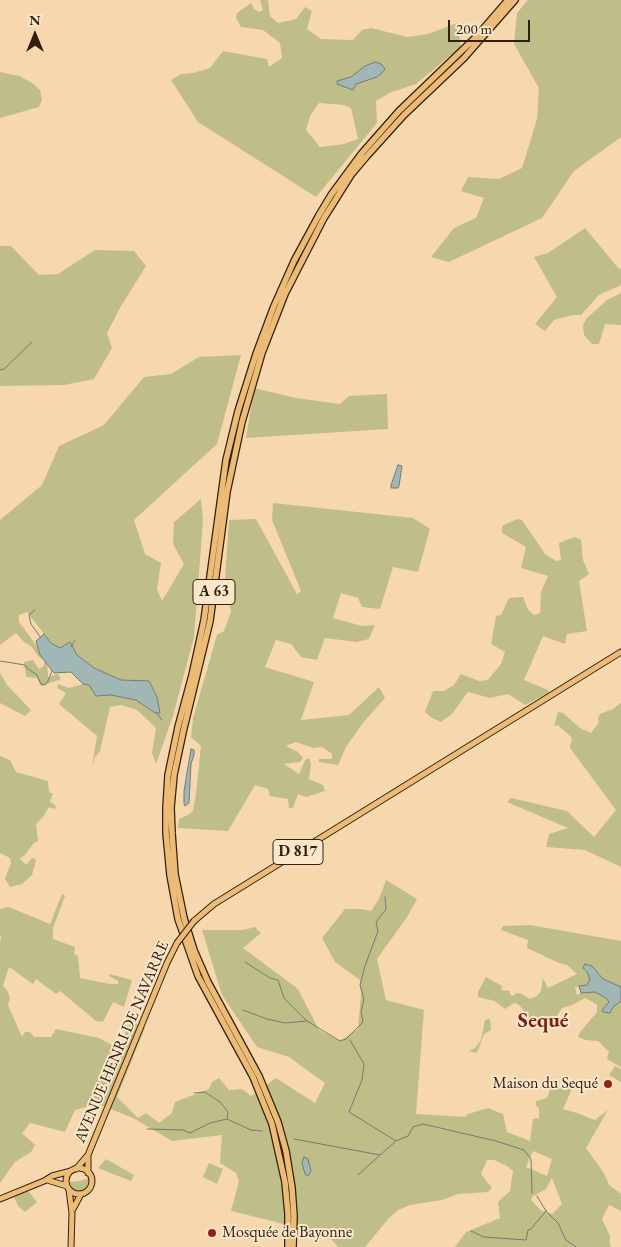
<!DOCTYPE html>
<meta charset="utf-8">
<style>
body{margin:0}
#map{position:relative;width:621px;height:1247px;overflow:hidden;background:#f7d8ae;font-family:"EB Garamond",serif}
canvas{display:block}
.north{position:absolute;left:10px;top:10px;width:50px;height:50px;-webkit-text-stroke:4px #fae6ca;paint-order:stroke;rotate:0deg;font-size:14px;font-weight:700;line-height:20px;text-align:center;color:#312010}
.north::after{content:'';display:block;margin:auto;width:18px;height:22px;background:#312010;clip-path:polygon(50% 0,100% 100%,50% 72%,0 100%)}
.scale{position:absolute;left:448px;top:20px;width:82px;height:22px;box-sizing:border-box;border:2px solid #312010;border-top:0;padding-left:6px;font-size:15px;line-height:18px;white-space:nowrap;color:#312010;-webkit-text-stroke:4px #fae6ca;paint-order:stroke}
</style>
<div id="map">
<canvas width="621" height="1247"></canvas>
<div class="north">N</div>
<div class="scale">200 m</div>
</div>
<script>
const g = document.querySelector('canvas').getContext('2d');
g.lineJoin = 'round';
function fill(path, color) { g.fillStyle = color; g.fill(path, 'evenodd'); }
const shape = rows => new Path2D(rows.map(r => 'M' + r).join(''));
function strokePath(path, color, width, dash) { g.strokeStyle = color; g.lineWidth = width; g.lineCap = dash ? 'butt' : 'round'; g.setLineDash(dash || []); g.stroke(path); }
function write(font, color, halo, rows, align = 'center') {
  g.font = font + ' "EB Garamond",serif'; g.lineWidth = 4; g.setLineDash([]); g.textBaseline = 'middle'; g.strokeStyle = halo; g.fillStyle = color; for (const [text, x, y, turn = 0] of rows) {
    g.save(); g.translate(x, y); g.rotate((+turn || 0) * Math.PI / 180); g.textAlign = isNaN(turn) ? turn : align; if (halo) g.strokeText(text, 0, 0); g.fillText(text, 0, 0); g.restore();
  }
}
const green = shape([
 [260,0,268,0,270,16,278,23,296,19,305,7,312,11,307,29,321,39,353,40,362,30,371,28,407,37,428,34,457,23,461,47,416,84,389,93,376,101,377,123,316,197,198,122,171,80,181,74,193,73,210,68,223,51,267,59,269,67,282,58,280,43,263,30,241,27,236,18,237,13,251,3,254,9,259,12,263,10],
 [319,103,344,105,351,108,358,139,344,144,320,147,306,130,310,116],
 [528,0,621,0,621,137,574,171,542,218,449,262,431,257,454,228,476,218,484,198,461,191,468,177,499,179,522,168,537,119,539,88,514,44,517,13],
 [0,72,19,76,32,83,40,90,42,100,39,107,0,118],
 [585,228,619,269,621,268,621,285,599,295,581,315,573,315,554,320,545,331,535,324,557,297,534,257,548,253],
 [0,246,11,246,39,275,58,274,95,250,134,251,146,266,121,306,107,333,112,348,94,379,64,385,0,386],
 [621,293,621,325,605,324,599,344,592,344,584,335,583,326,586,319,607,300],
 [241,355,217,444,134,520,145,554,161,563,157,589,162,601,184,564,173,544,174,522,201,499,203,521,194,637,173,716,156,764,152,753,156,728,137,710,122,705,110,707,100,751,95,757,92,767,97,736,59,704,66,693,57,688,58,684,69,688,83,684,89,685,96,696,111,695,136,700,155,713,159,712,157,697,149,681,121,680,94,668,77,655,70,642,60,648,51,643,27,612,19,615,19,622,47,660,48,677,58,674,61,679,41,686,37,678,26,677,24,662,33,660,39,669,43,667,45,661,38,656,31,646,24,642,16,633,0,645,0,520,42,485,59,446,104,425,144,377,171,374,199,357],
 [254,388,296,398,340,404,349,396,387,394,388,429,246,438],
 [273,503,413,518,430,529,418,572,393,567,380,609,362,607,358,598,341,593,333,618,362,626,375,625,369,639,356,642,325,638,317,660,301,657,291,644,276,640,265,667,314,682,301,720,349,715,379,687,385,698,362,724,346,747,338,765,319,762,319,759,332,759,332,754,322,747,313,748,296,742,286,746,298,752,303,758,300,762,284,764,299,774,305,760,309,758,311,765,309,779,323,785,325,791,306,797,298,794,293,808,289,808,288,799,270,796,268,789,255,785,228,831,178,828,179,819,188,815,193,811,196,794,201,746,191,737,193,718,217,635,224,631,231,612,228,597,224,592,229,520,256,519,297,594,301,591,272,520],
 [517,519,522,520,545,554,556,561,561,560,559,543,575,537,581,540,583,560,589,574,579,581,587,631,567,634,565,644,543,636,524,680,548,690,549,693,525,705,508,694,490,698,468,692,452,714,441,722,432,718,425,712,433,691,444,691,454,685,461,674,479,681,488,680,501,664,505,652,491,644,496,616,501,615,509,598,523,597,528,610,534,615,540,613,541,592,548,576,521,568,526,547,502,533,502,526],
 [0,673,7,685,31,710,25,716,0,703],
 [621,703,621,867,585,850,546,847,549,834,568,828,507,802,511,798,567,811,594,837,616,810,570,748,572,738,558,725,554,726,558,712,563,713,580,728,591,733,599,722,598,718,600,714,613,709],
 [0,756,10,760,16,772,48,781,49,792,53,794,50,802,56,806,55,809,49,807,43,817,36,824,38,841,34,843,25,855,20,859,26,865,32,858,36,860,32,875,22,884,10,887,5,879,11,863,10,858,0,853],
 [386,880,417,899,407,917,377,959,386,1000,424,1010,416,1114,465,1117,468,1114,488,1108,503,1114,507,1132,530,1141,533,1119,539,1118,539,1108,536,1106,536,1101,547,1098,552,1084,572,1089,563,1109,577,1113,595,1120,608,1110,586,1148,604,1173,609,1185,621,1194,621,1211,609,1205,602,1219,610,1236,610,1245,611,1247,455,1247,466,1232,500,1218,498,1202,510,1191,513,1171,507,1166,494,1160,487,1160,481,1174,492,1188,488,1192,458,1194,442,1200,410,1205,398,1210,389,1218,365,1247,338,1247,332,1240,276,1222,231,1211,239,1181,236,1173,220,1163,222,1135,172,1141,133,1118,98,1104,75,1110,65,1132,30,1123,22,1133,35,1145,31,1152,15,1162,0,1183,0,943,1,937,0,936,0,909,9,907,50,924,62,894,65,896,53,928,53,939,75,947,74,954,78,956,80,978,110,984,118,984,118,981,109,976,109,974,132,980,124,1007,113,1002,103,1022,96,1021,60,991,56,994,36,979,33,984,9,967,3,986,7,990,10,998,8,1005,22,1037,25,1032,30,1032,34,1037,51,1037,56,1029,99,1038,123,1051,125,1033,131,1021,145,1028,117,1097,138,1118,146,1113,159,1123,172,1113,175,1102,209,1089,212,1082,219,1078,229,1090,242,1089,251,1096,276,1078,315,1103,325,1083,289,1057,257,1047,222,995,202,930,243,930,255,927,261,933,243,948,298,989,319,1030,340,1041,358,1029,361,993,360,980,335,962,322,938,345,909,361,909,371,911,379,899],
 [533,1151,552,1159,547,1176,526,1167],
 [552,1178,562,1204,552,1214,542,1211,531,1200,532,1197,546,1189],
 [530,925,621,941,621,987,603,979,592,966,584,970,587,972,590,977,589,982,585,986,575,987,577,995,581,993,595,992,606,998,609,1002,602,1010,610,1013,613,1007,621,1001,621,1067,607,1059,609,1052,598,1041,585,1040,578,1037,580,1032,597,1012,597,1005,591,1001,585,998,572,1005,562,1008,553,1022,554,1024,544,1030,531,1023,527,1014,518,1004,514,1003,505,1009,495,1001,478,997,478,992,486,977,502,986,501,990,510,991,510,995,514,996,516,993,522,994,530,999,537,996,541,991,543,978,548,988,577,974,567,965,559,963,527,948,528,940,501,930,503,926],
 [490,1019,491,1030,484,1034,477,1053,469,1051,475,1048,481,1040,485,1020],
 [615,1066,621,1069,621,1082,609,1075],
 [106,1159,134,1175,131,1181,98,1168],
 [209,1163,223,1169,217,1184,203,1177],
 [89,1178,89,1183,88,1188,83,1191,75,1191,69,1185,68,1182,80,1181],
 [28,1191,37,1202,25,1212,18,1206,14,1197]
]);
const water = shape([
 [375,62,381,64,385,69,382,73,377,77,356,84,353,90,337,84,337,81,351,77,365,66,375,62],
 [398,465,402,466,399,486,398,488,391,488,391,485,398,465],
 [44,634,51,643,60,648,70,642,77,655,94,668,121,680,149,681,157,697,160,713,155,713,136,700,111,695,96,696,89,685,83,684,71,672,54,673,40,655,36,641,44,634],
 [191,749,194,750,194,755,191,764,189,803,185,806,184,804,184,791,191,749],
 [585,964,592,966,603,979,621,987,621,1001,613,1007,610,1013,603,1012,602,1010,609,1002,606,998,595,992,581,993,579,986,587,985,590,979,587,972,583,968,585,964],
 [304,1157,308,1159,311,1171,308,1176,305,1174,302,1163,304,1157]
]);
const stream = shape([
 [0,370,4,369,32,342],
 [35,610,29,615,31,624,41,638],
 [71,647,75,640],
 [0,661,25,665,27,668,37,675,41,684,45,685,48,681,52,671],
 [156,712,162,720],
 [245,962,270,978,278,980,284,998,307,1021],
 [243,1010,267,1019,285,1023,307,1021,340,1041,346,1039,363,1022,361,1012,364,999,360,985,365,966,378,931,376,922,386,909,385,897],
 [350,1040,364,1064,362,1080,349,1112,396,1141,408,1136,413,1127,423,1124,496,1141,524,1150,531,1159,532,1193],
 [194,1093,205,1092,220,1102,228,1112,227,1119],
 [147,1129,183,1130,190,1133,210,1123,227,1119,251,1130,262,1131],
 [294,1139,380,1155,395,1142],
 [358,1175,379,1156],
 [537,1196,546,1211,558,1223,566,1240,576,1247],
 [471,1231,484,1237,526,1240,528,1230,531,1229,546,1211]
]);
const major = shape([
 [194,921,214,904,621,652],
 '66 1181a13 13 0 1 1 26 0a13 13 0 1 1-26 0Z',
 [76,1169,88,1155],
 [88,1173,88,1155,167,963,177,943],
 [47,1180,67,1186],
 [69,1190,72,1213,71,1247],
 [0,1199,44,1181,52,1176,71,1171],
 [73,1209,81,1194]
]);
const highway = shape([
 [288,1247,288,1214,285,1182,272,1124,253,1077,198,976,178,919,170,875,166,833,166,808,168,775,178,727,192,675,204,620,226,460,238,411,256,354,274,306,294,261,319,215,331,195,362,153,399,111,476,37,508,0],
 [293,1247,294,1216,292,1188,286,1151,278,1122,259,1076,208,982,194,950,184,918,175,874,172,833,171,808,174,775,184,728,210,621,227,492,242,422,262,353,285,294,324,218,351,175,367,156,404,115,464,58,515,0]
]);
const majorBridge = shape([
 [177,943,194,921]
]);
const markers = [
 [608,1084,5,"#8f2418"],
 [212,1233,5,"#8f2418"]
];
const shields = [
 [214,592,42],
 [298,852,50]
];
const shieldNames = [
 ["A 63",214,592],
 ["D 817",298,852]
];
const streetNames = [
 ["AVENUE HENRI DE NAVARRE",122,1042,-67]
];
const poiNames = [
 ["Maison du Sequé",598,1084],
 ["Mosquée de Bayonne",222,1233,"left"]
];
const districtNames = [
 ["Sequé",543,1021]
];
fill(green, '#bfbe89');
fill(water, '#a1b7b5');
strokePath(water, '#747b73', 1);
strokePath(stream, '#747b73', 1);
strokePath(major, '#312010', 7);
strokePath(highway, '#312010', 8);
strokePath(major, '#ecbc77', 5);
strokePath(highway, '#ecbc77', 5.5);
strokePath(majorBridge, '#312010', 7, []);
strokePath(majorBridge, '#ecbc77', 5);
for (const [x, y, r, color] of markers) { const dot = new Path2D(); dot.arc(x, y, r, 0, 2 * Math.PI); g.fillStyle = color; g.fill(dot); strokePath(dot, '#fae6ca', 2); }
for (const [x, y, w] of shields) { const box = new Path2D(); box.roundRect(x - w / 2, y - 12.5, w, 25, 4); g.fillStyle = '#fae6ca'; g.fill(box); strokePath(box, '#312010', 1); }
write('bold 15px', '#312010', null, shieldNames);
write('16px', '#312010', '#fae6ca', streetNames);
write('16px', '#312010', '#fae6ca', poiNames, 'right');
write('bold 21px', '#7a1f14', '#fae6ca', districtNames);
</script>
